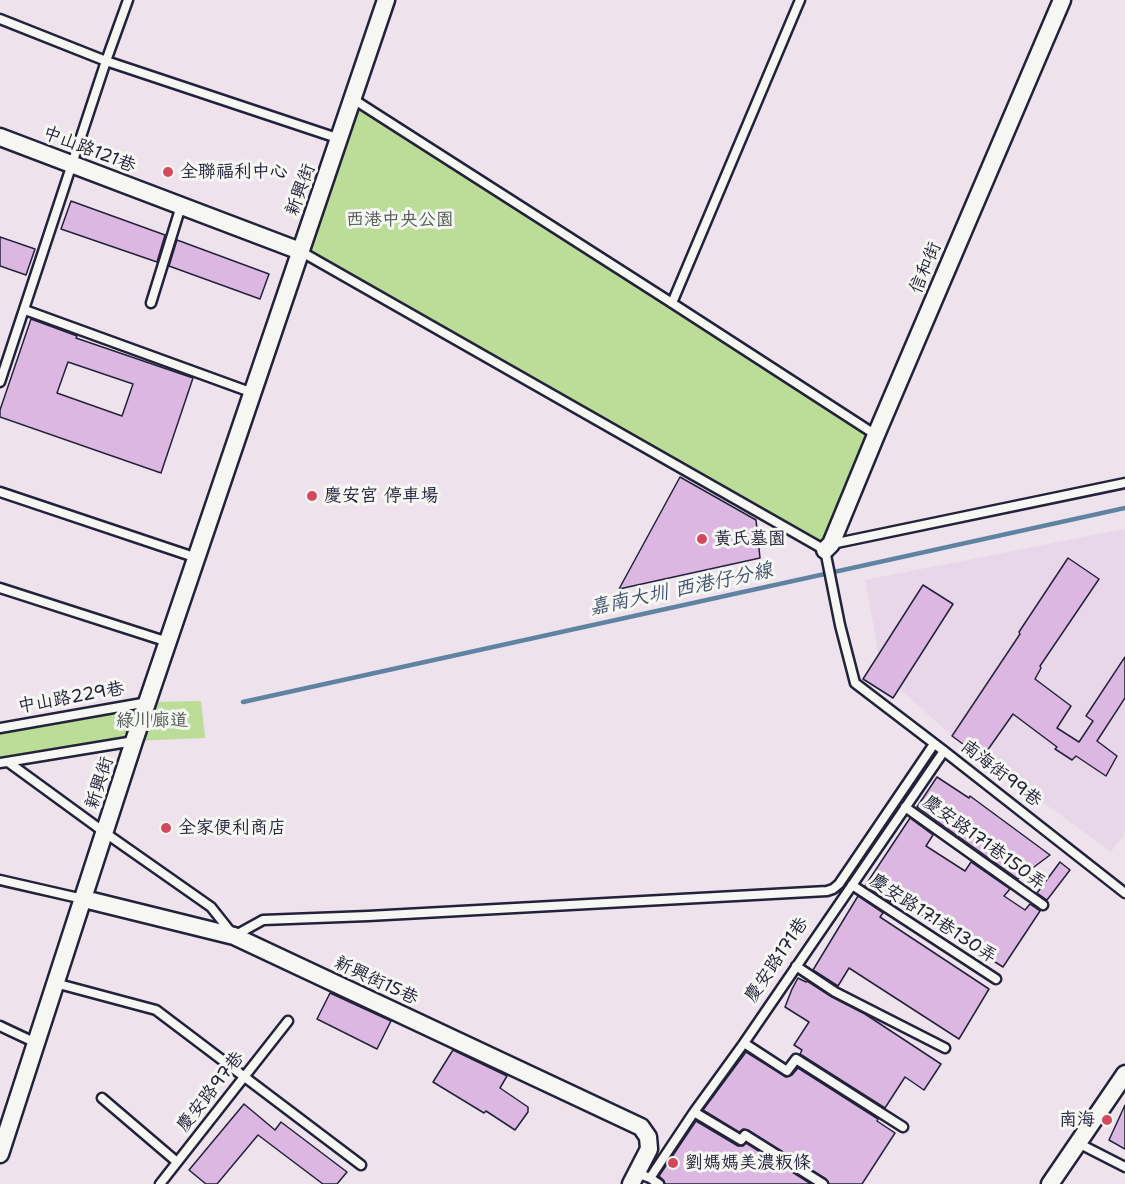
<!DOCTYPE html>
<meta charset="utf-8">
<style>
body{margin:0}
canvas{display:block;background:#eee3ed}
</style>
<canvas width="1125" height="1184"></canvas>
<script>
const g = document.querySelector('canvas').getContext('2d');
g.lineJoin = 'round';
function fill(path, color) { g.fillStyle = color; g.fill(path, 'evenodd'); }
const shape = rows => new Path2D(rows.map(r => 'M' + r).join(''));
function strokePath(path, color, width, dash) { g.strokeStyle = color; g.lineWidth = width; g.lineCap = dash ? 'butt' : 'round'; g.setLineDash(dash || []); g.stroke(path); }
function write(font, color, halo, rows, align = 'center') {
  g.font = font + ' "Shantell Sans","LXGW WenKai TC",sans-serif'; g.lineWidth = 6; g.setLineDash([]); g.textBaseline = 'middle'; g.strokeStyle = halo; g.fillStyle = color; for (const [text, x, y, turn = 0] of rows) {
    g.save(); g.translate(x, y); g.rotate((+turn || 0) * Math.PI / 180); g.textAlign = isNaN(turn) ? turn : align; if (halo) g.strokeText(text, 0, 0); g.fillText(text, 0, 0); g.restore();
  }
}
const built = shape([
 [1125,529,1125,833,1111,852,952,736,882,673,865,580]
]);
const green = shape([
 [353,99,876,435,825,550,300,251],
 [201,701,205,738,134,741,0,763,0,728,149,702]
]);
const stream = shape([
 [243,702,1125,508]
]);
const building = shape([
 [71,201,165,235,157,262,61,229,71,201],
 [0,237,35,249,26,275,0,266,0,237],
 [177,240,269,274,260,299,169,266,177,240],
 [31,319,77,336,76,338,193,378,161,473,0,417,0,410,31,319],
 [68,362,133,384,122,416,57,393,68,362],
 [680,477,756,520,760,558,619,589,680,477],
 [1068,558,1099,579,1040,666,1041,668,1035,679,1071,706,1057,728,1079,742,1093,721,1086,716,1125,657,1125,698,1097,741,1117,756,1106,776,1076,756,1072,760,1055,749,1057,747,1013,714,982,758,952,736,1020,634,1019,632,1068,558],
 [923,585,953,604,893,698,863,679,923,585],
 [937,777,969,798,970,796,1050,855,1018,879,917,807,937,777],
 [910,818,933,835,926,846,965,871,971,862,1010,889,1004,896,1025,910,1030,904,1040,911,1003,967,893,897,890,902,865,886,910,818],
 [1060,862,1070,870,1047,900,1037,893,1060,862],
 [858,896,883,913,880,917,989,989,959,1039,849,968,838,986,813,970,858,896],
 [798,978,806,982,807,981,832,997,865,1014,941,1064,924,1090,905,1077,885,1108,800,1054,802,1050,794,1045,809,1022,785,1007,792,989,798,978],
 [330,993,391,1021,377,1049,317,1019,330,993],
 [453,1050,507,1076,500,1088,528,1107,528,1112,515,1130,486,1111,484,1113,433,1082,453,1050],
 [746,1052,786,1077,792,1075,798,1068,878,1119,877,1121,895,1133,862,1184,829,1184,826,1179,748,1130,743,1129,739,1132,703,1110,746,1052],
 [244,1104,275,1130,281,1122,347,1172,337,1184,323,1184,258,1135,217,1184,206,1184,189,1170,244,1104],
 [1125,1105,1125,1149,1109,1140,1125,1105],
 [696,1121,738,1146,743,1146,746,1143,811,1184,665,1184,664,1181,659,1176,696,1121]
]);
const service = shape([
 [0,19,106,61,340,139],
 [353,99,672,303,876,435],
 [300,251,825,550,840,625,855,683,944,751,1125,893],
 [151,303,181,206],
 [672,303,800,0],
 [25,310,253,393],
 [0,382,106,61,128,0],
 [0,492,197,558],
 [832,544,1125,483],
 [0,588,168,642],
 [0,728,148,702],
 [8,762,104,832,211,907,234,936,263,920,368,916,827,891,833,889,839,884,934,744],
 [0,763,134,741],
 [905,807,1043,905],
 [0,880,83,899],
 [852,885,996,979],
 [796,966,835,992,945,1048],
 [55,983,156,1010,361,1165],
 [0,1026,36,1043],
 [744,1043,787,1071,796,1059,903,1127],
 [102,1098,177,1162],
 [694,1112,741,1140,745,1135,823,1184],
 [1078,1143,1125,1167],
 [637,1173,650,1178,694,1112,744,1043,944,751],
 [650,1178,659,1184],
 [160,1184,288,1021]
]);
const minor = shape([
 [0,137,300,251],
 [825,550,831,544,876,435,1062,0],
 [84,899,234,936,641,1127,648,1137,649,1149,631,1184],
 [0,1154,134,741,386,0],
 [1050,1184,1125,1074]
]);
const markers = [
 [168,172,6,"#d1495b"],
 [312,496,6,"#d1495b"],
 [702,539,6,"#d1495b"],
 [166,828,6,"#d1495b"],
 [1107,1120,6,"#d1495b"],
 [673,1163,6,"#d1495b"]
];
const streetNames = [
 ["中山路121巷",89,150,21],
 ["新興街",301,190,-70],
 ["信和街",926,268,-67],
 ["中山路229巷",71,698,-10],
 ["南海街99巷",1001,774,38],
 ["新興街",100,783,-72],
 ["慶安路171巷150弄",984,843,36],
 ["慶安路171巷130弄",933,919,33],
 ["慶安路171巷",777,960,-56],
 ["新興街15巷",376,981,25],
 ["慶安路97巷",211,1092,-52]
];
const poiNames = [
 ["全聯福利中心",180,172],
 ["慶安宮 停車場",324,496],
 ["黃氏墓園",714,539],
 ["全家便利商店",178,828],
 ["南海",1095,1120,"right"],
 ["劉媽媽美濃粄條",685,1163]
];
const parkNames = [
 ["西港中央公園",400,220],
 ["綠川廊道",152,721]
];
const waterNames = [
 ["嘉南大圳 西港仔分線",681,590,-12]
];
fill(built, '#e8d6e9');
fill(green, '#bbdd97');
strokePath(stream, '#6083a3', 4.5);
fill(building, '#dbb7e1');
strokePath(building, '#22223b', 1.5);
strokePath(service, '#22223b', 13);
strokePath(minor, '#22223b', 21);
strokePath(service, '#f6f6f2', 8);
strokePath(minor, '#f6f6f2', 16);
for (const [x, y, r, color] of markers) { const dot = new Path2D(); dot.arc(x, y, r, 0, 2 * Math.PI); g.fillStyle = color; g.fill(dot); strokePath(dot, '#f6f6f2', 2); }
write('18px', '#22223b', '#f6f6f2', streetNames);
write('18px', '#22223b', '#f6f6f2', poiNames, 'left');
write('18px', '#505a57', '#f6f6f2', parkNames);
write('italic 20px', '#41526f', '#f6f6f2', waterNames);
</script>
